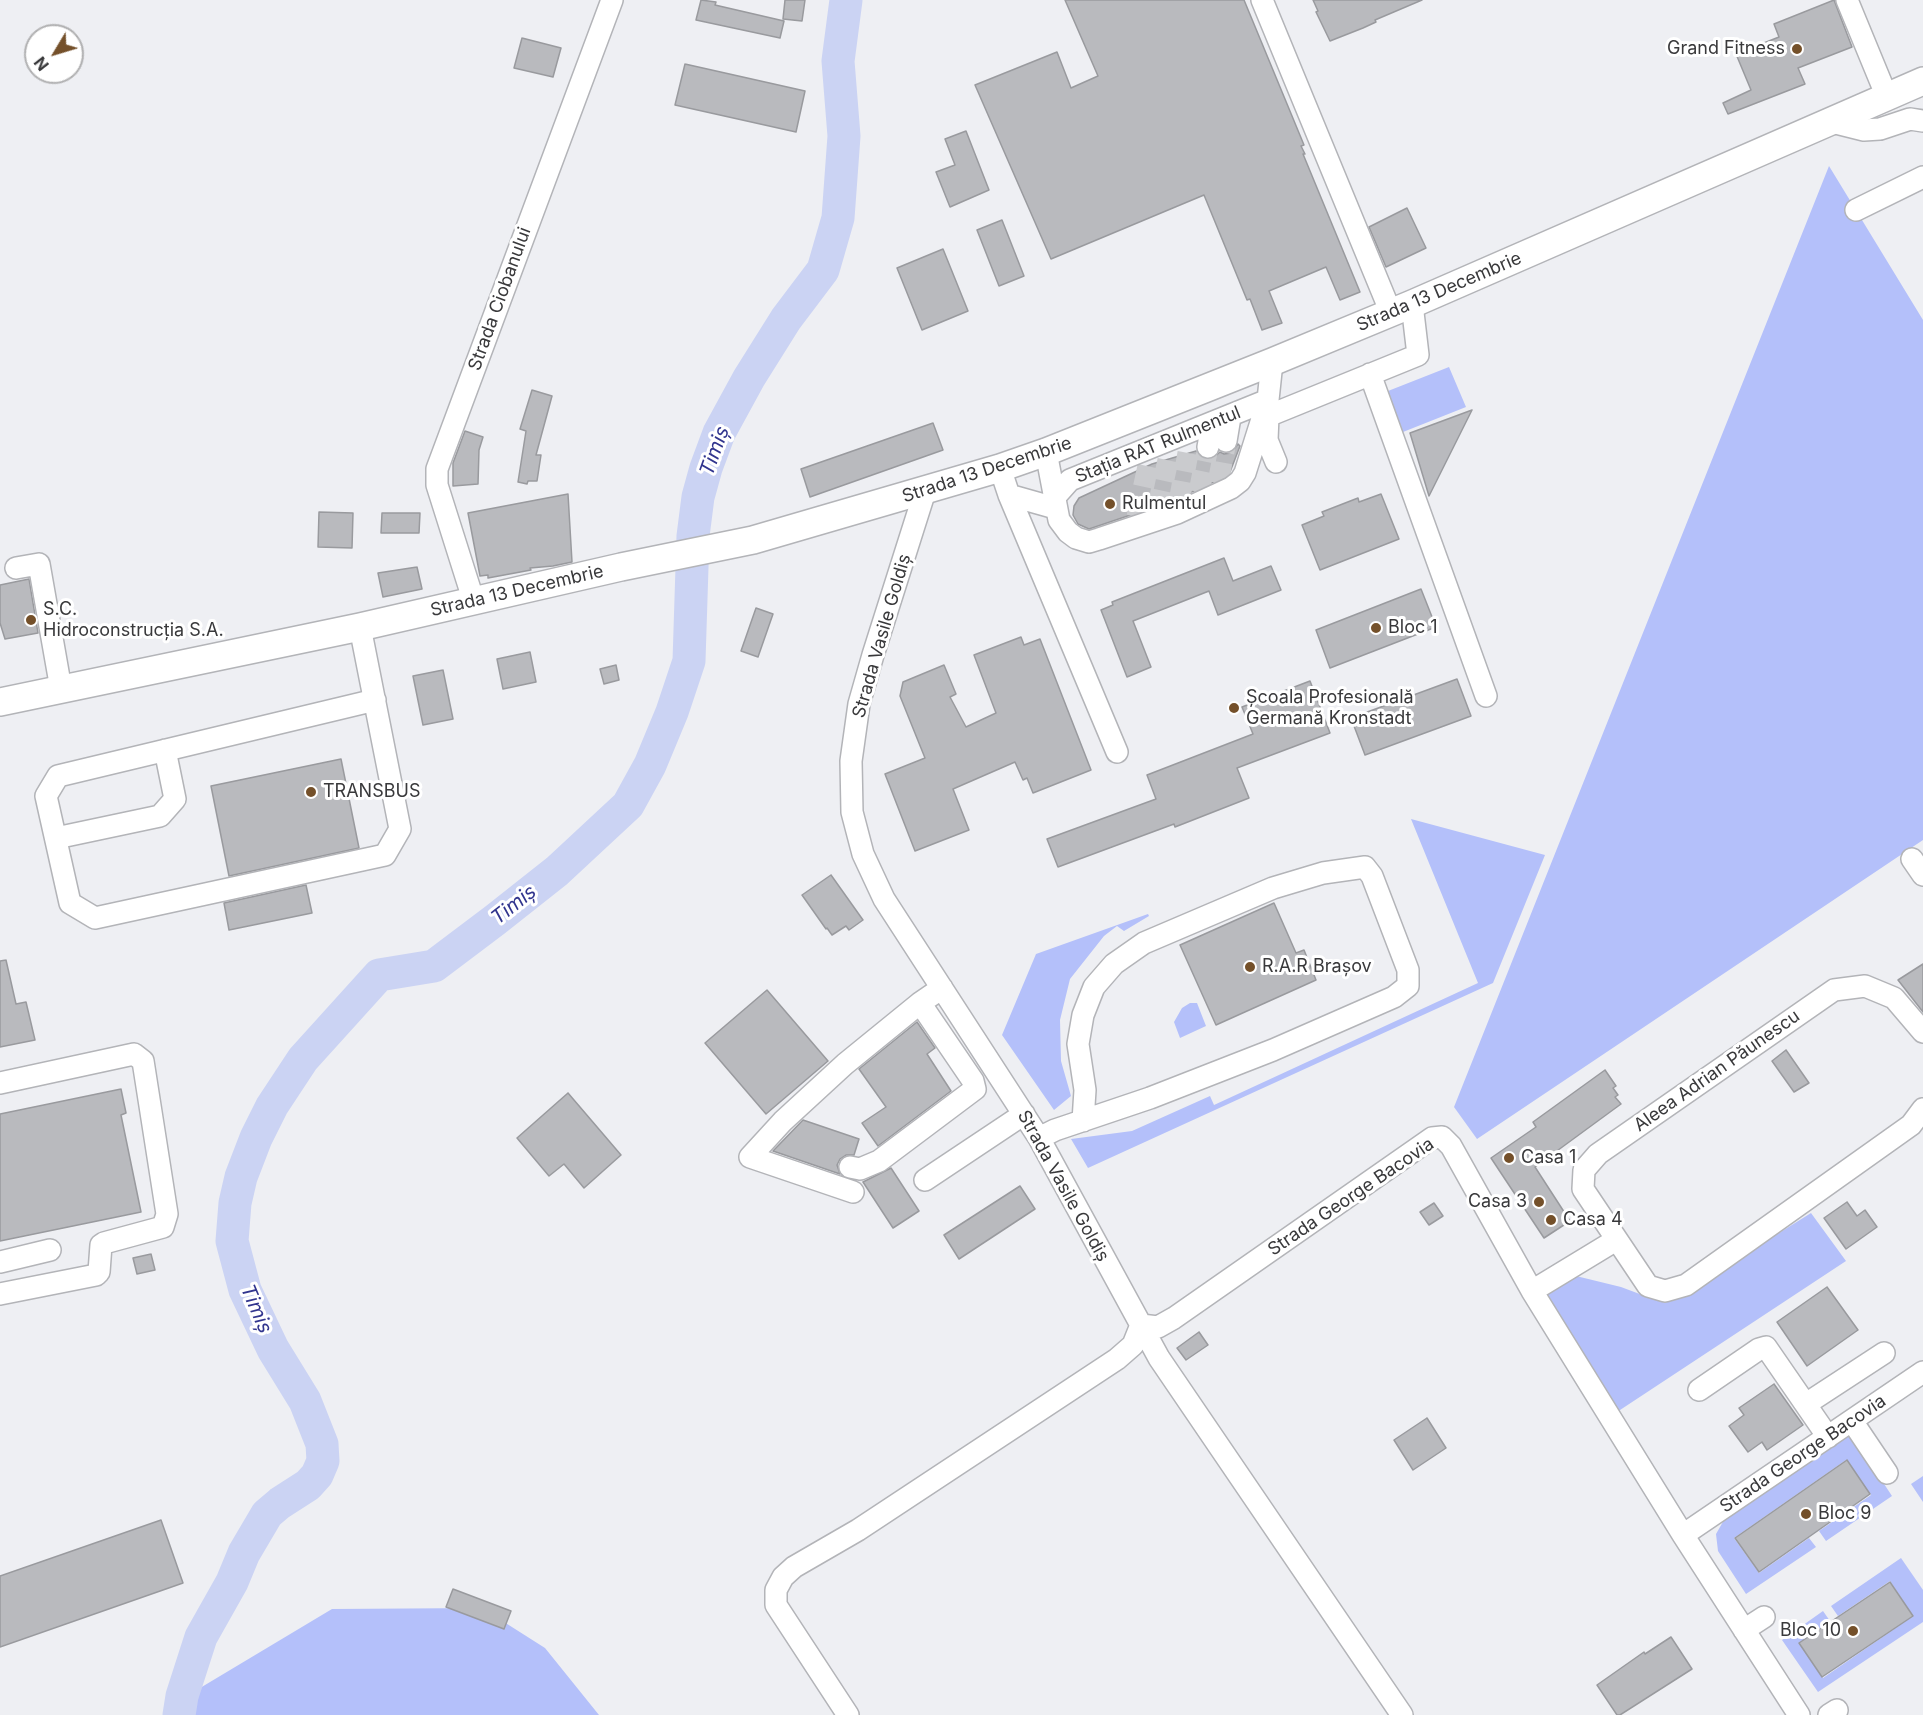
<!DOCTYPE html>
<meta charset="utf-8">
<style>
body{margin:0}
#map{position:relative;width:1923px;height:1715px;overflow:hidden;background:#eeeff3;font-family:Inter,sans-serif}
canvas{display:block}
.north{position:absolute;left:24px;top:24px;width:60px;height:60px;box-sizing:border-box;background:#fff;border:2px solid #b0b0b1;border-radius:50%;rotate:232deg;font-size:16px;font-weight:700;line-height:24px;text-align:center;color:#39393b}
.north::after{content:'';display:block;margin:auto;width:21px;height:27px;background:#74502a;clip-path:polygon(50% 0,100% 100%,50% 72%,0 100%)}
</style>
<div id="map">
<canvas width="1923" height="1715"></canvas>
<div class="north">N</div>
</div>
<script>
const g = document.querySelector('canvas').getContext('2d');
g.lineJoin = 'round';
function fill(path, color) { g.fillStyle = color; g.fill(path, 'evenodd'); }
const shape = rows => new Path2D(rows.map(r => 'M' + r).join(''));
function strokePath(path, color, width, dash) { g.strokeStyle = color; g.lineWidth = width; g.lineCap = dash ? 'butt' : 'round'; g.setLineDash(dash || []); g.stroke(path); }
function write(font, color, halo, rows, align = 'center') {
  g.font = font + ' Inter,sans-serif'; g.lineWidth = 6; g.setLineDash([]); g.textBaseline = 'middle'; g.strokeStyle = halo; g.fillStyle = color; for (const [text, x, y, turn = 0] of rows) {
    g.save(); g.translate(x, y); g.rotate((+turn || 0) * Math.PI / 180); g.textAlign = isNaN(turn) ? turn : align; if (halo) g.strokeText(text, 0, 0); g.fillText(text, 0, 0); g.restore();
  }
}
const green = shape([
 [1829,166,1923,320,1923,840,1477,1139,1454,1107],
 [1449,367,1466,407,1403,432,1388,391],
 [1411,819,1545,855,1493,983,1088,1168,1071,1139,1132,1131,1210,1096,1214,1105,1478,983],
 [1148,914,1149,916,1124,931,1117,926,1104,936,1070,979,1060,1020,1061,1061,1071,1096,1054,1110,1002,1035,1036,954],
 [1190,1003,1197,1003,1206,1026,1180,1038,1174,1022,1182,1008],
 [1811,1213,1846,1261,1617,1412,1542,1293,1576,1276,1621,1287,1653,1299,1683,1293],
 [1851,1434,1892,1496,1826,1541,1819,1531,1871,1495,1846,1460,1734,1538,1759,1573,1809,1538,1816,1547,1746,1594,1718,1551,1716,1534,1724,1520],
 [1923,1476,1923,1502,1911,1484],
 [1901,1558,1923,1590,1923,1622,1818,1692,1782,1640,1823,1611,1830,1621,1799,1643,1823,1678,1913,1616,1890,1581,1838,1616,1831,1606],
 [482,1608,545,1648,599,1715,176,1715,190,1694,332,1609]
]);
const river = shape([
 [179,1715,182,1696,201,1637,232,1582,244,1553,267,1514,280,1503,308,1485,317,1475,323,1461,322,1444,305,1401,273,1349,245,1290,232,1241,235,1203,241,1177,256,1138,272,1106,303,1059,379,975,434,966,495,920,557,871,628,805,650,765,672,712,689,661,693,536,698,497,706,468,719,433,749,378,786,319,823,270,838,218,844,136,838,61,846,0]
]);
const building = shape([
 [701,0,716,2,715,5,784,21,780,38,696,20,701,0],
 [785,0,805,0,802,21,783,19,785,0],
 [1065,0,1244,0,1304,145,1301,146,1305,154,1303,154,1360,292,1340,300,1326,267,1269,291,1282,323,1262,330,1250,299,1247,300,1204,195,1051,259,975,85,1057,52,1071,88,1098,76,1065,0],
 [1313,0,1422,0,1375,20,1376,22,1363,28,1330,41,1316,12,1318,11,1313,0],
 [1834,0,1852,47,1798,68,1805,84,1728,114,1723,103,1751,90,1736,54,1779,37,1774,24,1834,0],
 [522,38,561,48,553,77,514,68,522,38],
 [685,64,805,91,796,132,675,105,685,64],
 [966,131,989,190,950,207,936,172,955,165,945,139,966,131],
 [1407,208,1426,248,1386,267,1369,227,1407,208],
 [1002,220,1024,276,999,286,977,230,1002,220],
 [943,249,968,311,922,330,897,268,943,249],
 [532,390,552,396,536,455,541,455,537,481,528,481,527,484,518,482,526,431,520,429,532,390],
 [1472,410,1429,496,1410,433,1472,410],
 [933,423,943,450,810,497,801,469,933,423],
 [465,431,483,437,479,450,478,484,453,486,453,463,465,431],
 [1238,444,1240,446,1230,472,1224,477,1172,501,1089,529,1078,524,1073,515,1074,506,1079,498,1152,464,1196,451,1200,457,1212,459,1220,452,1224,454,1231,453,1238,444],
 [568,494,572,562,553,566,530,568,531,570,488,578,488,575,480,576,468,513,568,494],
 [1381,494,1399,539,1320,570,1302,525,1324,516,1322,512,1358,498,1359,502,1381,494],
 [319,512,353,513,352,548,318,547,319,512],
 [382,513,420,513,419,533,381,533,382,513],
 [1224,558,1233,581,1271,566,1281,590,1218,615,1209,591,1133,621,1151,667,1127,677,1101,610,1113,605,1112,602,1224,558],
 [417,567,422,589,383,597,378,573,417,567],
 [29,579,38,633,5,639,0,623,0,585,29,579],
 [1421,589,1436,627,1330,668,1316,630,1421,589],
 [756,608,773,614,758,657,741,651,756,608],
 [1021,637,1024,645,1040,639,1091,770,1033,793,1027,778,1023,780,1015,762,953,789,969,830,915,851,885,774,925,758,900,696,903,682,944,665,956,694,950,697,966,727,996,713,974,655,1021,637],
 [530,652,536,682,503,689,497,659,530,652],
 [616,665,619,680,604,684,600,669,616,665],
 [443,670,453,719,423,725,413,676,443,670],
 [1457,679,1471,716,1365,755,1351,718,1457,679],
 [1310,681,1330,733,1237,768,1249,798,1175,827,1174,824,1058,867,1047,839,1156,799,1147,775,1253,734,1242,707,1310,681],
 [341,759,359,848,229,876,211,786,341,759],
 [831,875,863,920,849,930,846,926,832,935,827,928,826,929,802,895,831,875],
 [306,885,312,913,229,930,224,903,306,885],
 [1274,903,1296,953,1304,950,1316,980,1216,1025,1180,945,1274,903],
 [6,960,16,1004,26,1002,35,1040,0,1047,0,961,6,960],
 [1923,964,1923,1012,1898,980,1923,964],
 [767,990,828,1061,766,1114,705,1043,767,990],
 [917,1022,935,1048,927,1054,951,1091,878,1146,862,1123,886,1107,859,1069,917,1022],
 [1786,1050,1809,1083,1794,1092,1772,1061,1786,1050],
 [1605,1070,1616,1086,1613,1088,1618,1095,1615,1097,1621,1104,1535,1167,1570,1221,1544,1238,1491,1158,1536,1127,1533,1122,1605,1070],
 [121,1089,126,1113,121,1115,141,1212,0,1241,0,1114,121,1089],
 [568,1093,621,1155,584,1188,564,1164,549,1176,517,1138,568,1093],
 [803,1120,859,1139,854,1155,846,1155,840,1159,837,1165,840,1174,773,1151,803,1120],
 [891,1168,919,1211,893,1228,863,1182,891,1168],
 [1020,1186,1035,1209,959,1259,944,1235,1020,1186],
 [1847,1202,1857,1216,1865,1210,1877,1227,1846,1249,1824,1218,1847,1202],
 [1434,1203,1443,1216,1429,1225,1420,1212,1434,1203],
 [151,1254,155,1270,137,1274,133,1258,151,1254],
 [1827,1287,1858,1330,1807,1366,1777,1322,1827,1287],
 [1199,1332,1208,1345,1186,1360,1177,1348,1199,1332],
 [1774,1384,1803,1425,1767,1450,1762,1442,1748,1452,1729,1426,1744,1415,1739,1408,1774,1384],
 [1427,1418,1446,1448,1413,1470,1394,1440,1427,1418],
 [1847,1460,1870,1494,1759,1572,1735,1538,1847,1460],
 [161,1520,183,1583,0,1647,0,1576,161,1520],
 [1890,1582,1913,1616,1822,1677,1799,1643,1890,1582],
 [453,1589,511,1611,504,1629,446,1607,453,1589],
 [1671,1637,1692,1669,1620,1715,1617,1715,1597,1685,1644,1652,1645,1654,1671,1637]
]);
const minorTunnel = shape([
 [1218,483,1226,441],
 [1199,492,1208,447],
 [1179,502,1188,453],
 [1157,511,1168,460],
 [1137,517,1148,466]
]);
const minor = shape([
 [1262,0,1391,313],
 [1847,0,1887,97],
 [1832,122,1864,130,1880,129,1910,119,1923,121],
 [1856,210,1923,177],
 [1370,374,1486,696],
 [1268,400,1268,416,1418,355,1412,304],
 [1268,416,1267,440,1276,462],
 [1226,441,1230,417],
 [1208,447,1212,424],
 [1046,452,1059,520,1068,532,1076,538,1089,542,1099,539,1177,513,1231,488,1240,481,1245,473,1268,400,1272,362],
 [1000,468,1009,495,1117,752],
 [925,491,873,655,859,704,851,761,852,812,863,854,884,899,1039,1138,1159,1358,1402,1715],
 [1009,495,1055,508],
 [1054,498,1070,480,1268,400],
 [16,568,39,564,61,689],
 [474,602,437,485,437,469,612,0],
 [360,627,400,829,385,855,95,918,70,903,46,796,58,776,375,700],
 [56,838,160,816,175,799,165,750],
 [1912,859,1923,875],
 [1923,1032,1894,998,1865,986,1834,990,1598,1154,1584,1170,1583,1189,1648,1286,1665,1291,1686,1285,1911,1125,1923,1109],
 [0,1083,134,1054,143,1061,167,1214,163,1227,104,1243,101,1245,99,1272,96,1275,0,1294],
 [1039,1138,1055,1130,1150,1098,1273,1050,1394,997,1408,986,1408,970,1372,876,1365,867,1323,873,1273,888,1144,943,1114,964,1094,987,1083,1015,1078,1044,1085,1090,1083,1121],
 [850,1167,860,1169,879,1161,975,1089,973,1081,920,1003],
 [925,1180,1024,1114],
 [853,1192,750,1157,783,1121,845,1064,920,1003,942,988],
 [0,1262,50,1250],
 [1532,1291,1616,1240],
 [1141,1325,1158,1327,1174,1318,1432,1138,1442,1137,1451,1146,1532,1291,1683,1535,1799,1715],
 [1699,1390,1759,1349,1766,1347,1828,1437],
 [1806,1404,1884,1353],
 [1852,1421,1887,1473],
 [1683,1535,1923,1372],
 [1744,1630,1764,1617],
 [848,1715,776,1605,776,1590,783,1577,794,1567,858,1530,1117,1359,1133,1345,1141,1325],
 [1829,1715,1837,1710]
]);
const major = shape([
 [0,702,360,627,621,567,753,540,1000,468,1046,452,1272,362,1412,304,1923,81]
]);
const markers = [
 [1797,49,6,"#74502a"],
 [1110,504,6,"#74502a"],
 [31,620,6,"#74502a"],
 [1376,628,6,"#74502a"],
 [1234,708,6,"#74502a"],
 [311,792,6,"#74502a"],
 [1250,967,6,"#74502a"],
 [1509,1158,6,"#74502a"],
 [1539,1202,6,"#74502a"],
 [1551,1220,6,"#74502a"],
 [1806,1514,6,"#74502a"],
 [1853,1631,6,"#74502a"]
];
const poiNames = [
 ["Grand Fitness",1785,49,"right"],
 ["Rulmentul",1122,504],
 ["S.C.",43,610],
 ["Hidroconstrucția S.A.",43,631],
 ["Bloc 1",1388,628],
 ["Școala Profesională",1246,698],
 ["Germană Kronstadt",1246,719],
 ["TRANSBUS",323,792],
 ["R.A.R Brașov",1262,967],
 ["Casa 1",1521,1158],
 ["Casa 3",1527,1202,"right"],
 ["Casa 4",1563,1220],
 ["Bloc 9",1818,1514],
 ["Bloc 10",1841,1631,"right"]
];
const streetNames = [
 ["Strada 13 Decembrie",1439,292,-23],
 ["Strada Ciobanului",500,299,-70],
 ["Stația RAT Rulmentul",1158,445,-22],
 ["Strada 13 Decembrie",987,470,-18],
 ["Strada 13 Decembrie",517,591,-13],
 ["Strada Vasile Goldiș",882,636,-74],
 ["Aleea Adrian Păunescu",1717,1071,-35],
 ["Strada Vasile Goldiș",1063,1186,61],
 ["Strada George Bacovia",1351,1197,-34],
 ["Strada George Bacovia",1803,1454,-34]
];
const waterNames = [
 ["Timiș",715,451,-70],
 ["Timiș",514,905,-38],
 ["Timiș",256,1309,67]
];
fill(green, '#b4c0fa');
strokePath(river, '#cbd3f3', 33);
fill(building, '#b9babe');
strokePath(building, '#999a9e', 1.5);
strokePath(minorTunnel, '#cacbce', 21, [21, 10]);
strokePath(minor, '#b3b4b8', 24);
strokePath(major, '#b3b4b8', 30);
strokePath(minor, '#fff', 21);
strokePath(major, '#fff', 27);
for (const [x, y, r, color] of markers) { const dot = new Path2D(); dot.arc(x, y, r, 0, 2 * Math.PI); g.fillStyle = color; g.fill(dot); strokePath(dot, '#fff', 2); }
write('18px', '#39393b', '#fff', poiNames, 'left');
write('18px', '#39393b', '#fff', streetNames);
write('italic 20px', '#31358e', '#fff', waterNames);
</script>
